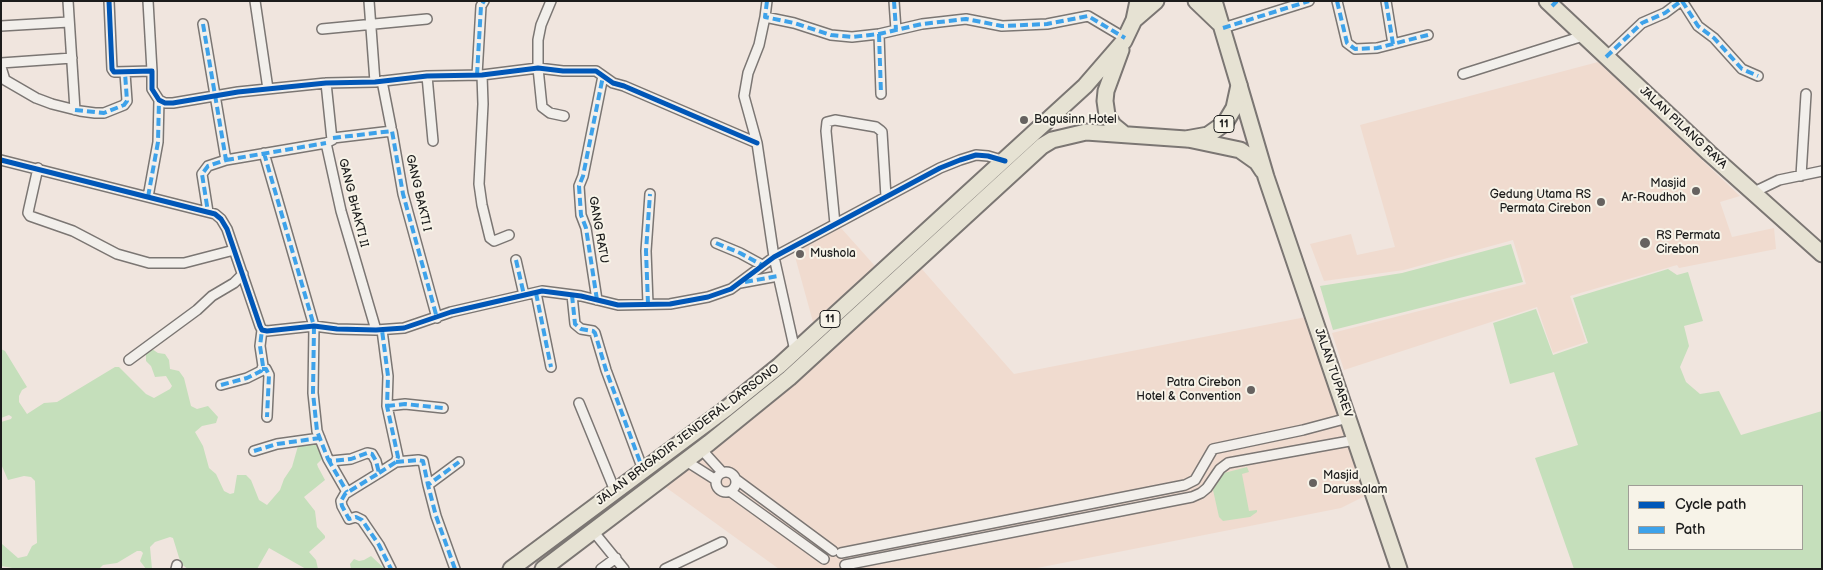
<!DOCTYPE html>
<style>
body{margin:0}
#map{position:relative;width:1823px;height:570px;overflow:hidden;background:#f0e5de;font-family:"Balsamiq Sans",sans-serif}
canvas{display:block}
.frame{position:absolute;inset:0;border:2px solid #1c1c1c;pointer-events:none}
.legend{position:absolute;left:1628px;top:485px;width:175px;height:65px;box-sizing:border-box;background:#f7f3e8;border:1px solid #9f9d96;margin:0;padding:6px 9px;list-style:none;font-size:15px;color:#1c1c1c}
.legend li{display:flex;align-items:center;gap:10px;height:25px}
.legend b{width:25px;border:1px solid #9f9d96}
</style>
<div id="map">
<canvas width="1823" height="570"></canvas>
<div class="frame"></div>
<ul class="legend">
<li><b style="height:6px;background:#0057b8"></b>Cycle path</li>
<li><b style="height:6px;background:#3da2ea"></b>Path</li>
</ul>
</div>
<script>
const g = document.querySelector('canvas').getContext('2d');
g.lineJoin = 'round';
function fill(path, color) { g.fillStyle = color; g.fill(path, 'evenodd'); }
const shape = rows => new Path2D(rows.map(r => 'M' + r).join(''));
function strokePath(path, color, width, dash) { g.strokeStyle = color; g.lineWidth = width; g.lineCap = dash ? 'butt' : 'round'; g.setLineDash(dash || []); g.stroke(path); }
function write(font, color, halo, rows, align = 'center') {
  g.font = font + ' "Balsamiq Sans",sans-serif'; g.lineWidth = 4; g.setLineDash([]); g.textBaseline = 'middle'; g.strokeStyle = halo; g.fillStyle = color; for (const [text, x, y, turn = 0] of rows) {
    g.save(); g.translate(x, y); g.rotate((+turn || 0) * Math.PI / 180); g.textAlign = isNaN(turn) ? turn : align; if (halo) g.strokeText(text, 0, 0); g.fillText(text, 0, 0); g.restore();
  }
}
const built = shape([
 [1598,62,1740,196,1720,202,1732,237,1774,228,1776,249,1679,268,1677,265,1570,296,1586,342,1553,353,1537,307,1344,370,1332,333,1526,284,1513,240,1404,270,1324,281,1310,244,1351,234,1357,255,1395,247,1360,125],
 [841,228,875,266,813,322,794,253],
 [921,268,1014,374,1306,317,1365,496,1341,508,1032,569,779,569,664,486]
]);
const green = shape([
 [1511,244,1523,282,1333,330,1320,286,1402,273],
 [1668,269,1677,275,1688,272,1703,321,1684,326,1689,346,1680,367,1686,382,1700,394,1719,391,1741,435,1822,411,1822,569,1574,569,1535,458,1578,445,1554,372,1510,384,1493,323,1536,309,1553,355,1588,343,1573,298],
 [1802,486,1802,549,1629,549,1629,486],
 [1,349,5,351,27,387,22,390,19,396,19,402,27,414,44,403,57,402,115,367,119,367,146,394,154,398,170,389,172,386,166,376,155,377,151,366,146,361,146,354,152,349,158,353,165,354,169,360,170,369,179,371,184,378,191,406,197,409,208,406,218,417,216,423,202,426,195,432,203,446,209,468,216,474,224,491,230,494,234,493,237,475,246,475,251,480,259,500,267,505,280,490,284,479,292,467,298,446,319,441,324,457,317,464,318,467,325,480,304,497,315,511,317,527,325,536,325,538,309,552,316,560,318,569,306,569,269,548,257,569,188,569,181,564,173,538,170,537,155,542,150,547,152,569,146,569,140,561,143,553,141,551,137,551,117,563,103,565,99,569,18,569,1,566,1,522,2,544,18,558,27,556,32,546,37,543,35,481,31,477,24,476,8,480,1,464,1,422,11,419,12,417,9,415,1,418],
 [1247,467,1249,472,1242,474,1249,511,1257,510,1257,512,1250,517,1223,521,1219,517,1213,490,1224,473],
 [371,556,385,569,351,569,350,564,354,559,359,561,364,560]
]);
const minor = shape([
 [68,1,75,110],
 [109,1,112,69,114,72,152,71,152,89,159,100,165,103,173,103,238,92,326,83,375,82,427,76,482,75,538,68,563,71,596,71,613,83,624,86,757,143],
 [148,1,152,71],
 [255,1,268,89],
 [369,1,375,82],
 [551,1,541,25,538,40,538,68,542,107,550,113,564,116],
 [767,1,765,17,759,45,748,73,744,96,757,143,774,257,795,351],
 [894,1,896,30],
 [1337,1,1347,43,1355,49,1377,48,1428,35],
 [1386,1,1393,44],
 [1682,1,1698,26,1714,38,1742,69,1758,76],
 [765,17,794,23,831,35,852,37,879,34,922,24,966,19,1002,26,1047,24,1088,16,1125,38],
 [203,24,226,160,208,166,202,174,208,212],
 [1,26,69,22],
 [1223,28,1309,1],
 [322,29,427,19],
 [879,34,881,94],
 [1606,57,1642,23,1665,13,1681,1],
 [1,63,72,58],
 [1,67,5,80,36,98,52,104,80,111,95,113,104,113,124,105,127,101,125,73],
 [1463,74,1583,36],
 [477,75,481,6,484,1],
 [482,75,483,104,479,184,482,205,490,238,494,241,509,235],
 [427,76,433,141],
 [382,81,391,127],
 [333,138,392,131,403,194,437,318],
 [326,143,341,211,376,330],
 [264,153,314,326,313,393,317,431,328,459,331,461,351,459,367,453,372,454,376,461,379,473,345,494,341,501,342,506,349,519,356,517,362,520,379,545,391,569],
 [1,160,215,214,221,219,227,229,260,326,262,330,267,331,314,326,337,329,376,330,404,328,451,312,542,291,581,296,618,305,670,304,708,297,731,289,774,257,940,168,960,160,976,155,988,156,1005,161],
 [226,160,326,143,332,140,326,83],
 [38,168,29,208,28,213,30,216,73,231,117,254,149,263,184,263,234,250],
 [1801,176,1806,94],
 [1754,192,1779,180,1822,171],
 [148,197,158,142,159,100],
 [835,224,826,131,827,122,835,120,876,127,880,130,882,132,886,197],
 [716,243,740,253,762,265],
 [516,260,524,295],
 [740,283,778,276],
 [536,293,551,367],
 [572,295,575,324,581,329,593,331,595,333,606,370,643,470],
 [597,300,586,228,581,215,579,186,583,176,603,76],
 [648,304,646,251,650,194],
 [129,360,197,310,212,296,234,283,243,274],
 [262,369,266,369,269,375,267,417],
 [221,385,247,378,261,371,263,366,260,346,262,330],
 [579,403,615,491],
 [387,406,405,404,443,408],
 [701,449,722,472],
 [254,451,277,444,320,438],
 [328,459,347,492],
 [686,461,716,480],
 [396,462,418,460,423,461,428,485],
 '716 482a10 10 0 1 1 20 0a10 10 0 1 1-20 0Z',
 [379,473,396,462,398,457,387,406,388,376,382,330],
 [737,480,833,551],
 [731,492,824,559],
 [593,531,624,569],
 [841,553,1185,485,1195,480,1213,449,1303,430,1348,418],
 [845,565,1192,497,1201,493,1207,488,1220,469,1228,463,1355,440],
 [176,569,177,565],
 [455,569,436,516,428,485,459,462],
 [601,569,616,558],
 [665,569,722,542]
]);
const primary = shape([
 [1239,85,1266,177,1399,569],
 [1188,139,1240,150,1257,162,1263,171]
]);
const trunk = shape([
 [1196,1,1219,23],
 [1547,1,1709,153,1822,254],
 [1134,20,1156,1],
 [1121,50,1106,91,1105,101,1107,115,1113,125,1124,134],
 [511,569,727,408,779,366,1085,86,1124,41,1134,20,1138,1],
 [543,569,709,443,789,378,1042,146,1052,140,1086,132,1186,139,1208,135,1225,123,1234,108,1239,85,1214,1]
]);
const quiet = shape([
 [767,1,765,17,794,23,831,35,852,37,879,34,922,24,966,19,1002,26,1047,24,1088,16,1125,38],
 [894,1,896,30],
 [1337,1,1347,43,1355,49,1377,48,1428,35],
 [1386,1,1393,44],
 [1682,1,1698,26,1714,38,1742,69,1758,76],
 [1552,6,1557,1],
 [203,24,226,160,208,166,202,174,208,212,212,213],
 [1223,28,1309,1],
 [879,34,881,94],
 [1606,57,1642,23,1665,13,1681,1],
 [477,75,481,6,484,1],
 [75,110,104,113,124,105,127,101,125,73],
 [333,138,392,131,403,194,437,318],
 [264,153,314,326,313,393,317,431,328,459,331,461,351,459,367,453,372,454,376,461,379,473,345,494,341,501,342,506,349,519,356,517,362,520,379,545,391,569],
 [226,160,326,143],
 [148,197,158,142,159,100],
 [716,243,740,253,762,265],
 [516,260,524,295,528,294],
 [745,282,778,276],
 [536,293,551,367],
 [572,295,575,324,581,329,593,331,595,333,606,370,643,470],
 [597,300,586,228,581,215,579,186,583,176,603,76],
 [648,304,646,251,650,194],
 [262,369,266,369,269,375,267,417],
 [221,385,247,378,261,371,263,366,260,346,262,330],
 [387,406,405,404,443,408],
 [254,451,277,444,320,438],
 [328,459,347,492],
 [396,462,418,460,423,461,428,485],
 [379,473,396,462,398,457,387,406,388,376,382,330],
 [455,569,436,516,428,485,459,462]
]);
const cycleway = shape([
 [109,1,112,69,114,72,152,71,152,89,159,100,165,103,173,103,238,92,326,83,375,82,427,76,482,75,538,68,563,71,596,71,613,83,624,86,757,143],
 [1,160,215,214,221,219,227,229,260,326,262,330,267,331,314,326,337,329,376,330,404,328,451,312,542,291,581,296,618,305,670,304,708,297,731,289,774,257,940,168,960,160,976,155,988,156,1005,161]
]);
const markers = [
 [1024,120,5,"#666260"],
 [1696,191,5,"#666260"],
 [1601,202,5,"#666260"],
 [1645,243,6,"#666260"],
 [800,254,5,"#666260"],
 [1251,390,5,"#666260"],
 [1313,483,5,"#666260"]
];
const shields = [
 [1224,124,20],
 [830,319,20]
];
const shieldNames = [
 ["11",1224,124],
 ["11",830,319]
];
const poiNames = [
 ["Bagusinn Hotel",1034,120],
 ["Masjid",1686,184,"right"],
 ["Ar-Roudhoh",1686,198,"right"],
 ["Gedung Utama RS",1591,195,"right"],
 ["Permata Cirebon",1591,209,"right"],
 ["RS Permata",1656,236],
 ["Cirebon",1656,250],
 ["Mushola",810,254],
 ["Patra Cirebon",1241,383,"right"],
 ["Hotel & Convention",1241,397,"right"],
 ["Masjid",1323,476],
 ["Darussalam",1323,490]
];
const streetNames = [
 ["JALAN PILANG RAYA",1683,128,43],
 ["GANG BAKTI I",418,193,77],
 ["GANG BHAKTI II",353,203,76],
 ["GANG RATU",598,230,80],
 ["JALAN TUPAREV",1333,373,71],
 ["JALAN BRIGADIR JENDERAL DARSONO",688,435,-37]
];
fill(built, '#f0dbcf');
fill(green, '#c5dfbb');
strokePath(minor, '#7b7673', 12);
strokePath(primary, '#7b7673', 19);
strokePath(trunk, '#7b7673', 19);
strokePath(minor, '#f2efeb', 9);
strokePath(primary, '#e6e2d3', 15);
strokePath(trunk, '#e6e2d3', 15);
strokePath(quiet, '#3da2ea', 4, [8, 4]);
strokePath(cycleway, '#0057b8', 5);
for (const [x, y, r, color] of markers) { const dot = new Path2D(); dot.arc(x, y, r, 0, 2 * Math.PI); g.fillStyle = color; g.fill(dot); strokePath(dot, '#f7f3e8', 2); }
for (const [x, y, w] of shields) { const box = new Path2D(); box.roundRect(x - w / 2, y - 8.5, w, 17, 4); g.fillStyle = '#f7f3e8'; g.fill(box); strokePath(box, '#1c1c1c', 1); }
write('bold 11px', '#1c1c1c', null, shieldNames);
write('12px', '#1c1c1c', '#f7f3e8', poiNames, 'left');
write('12px', '#1c1c1c', '#f7f3e8', streetNames);
</script>
